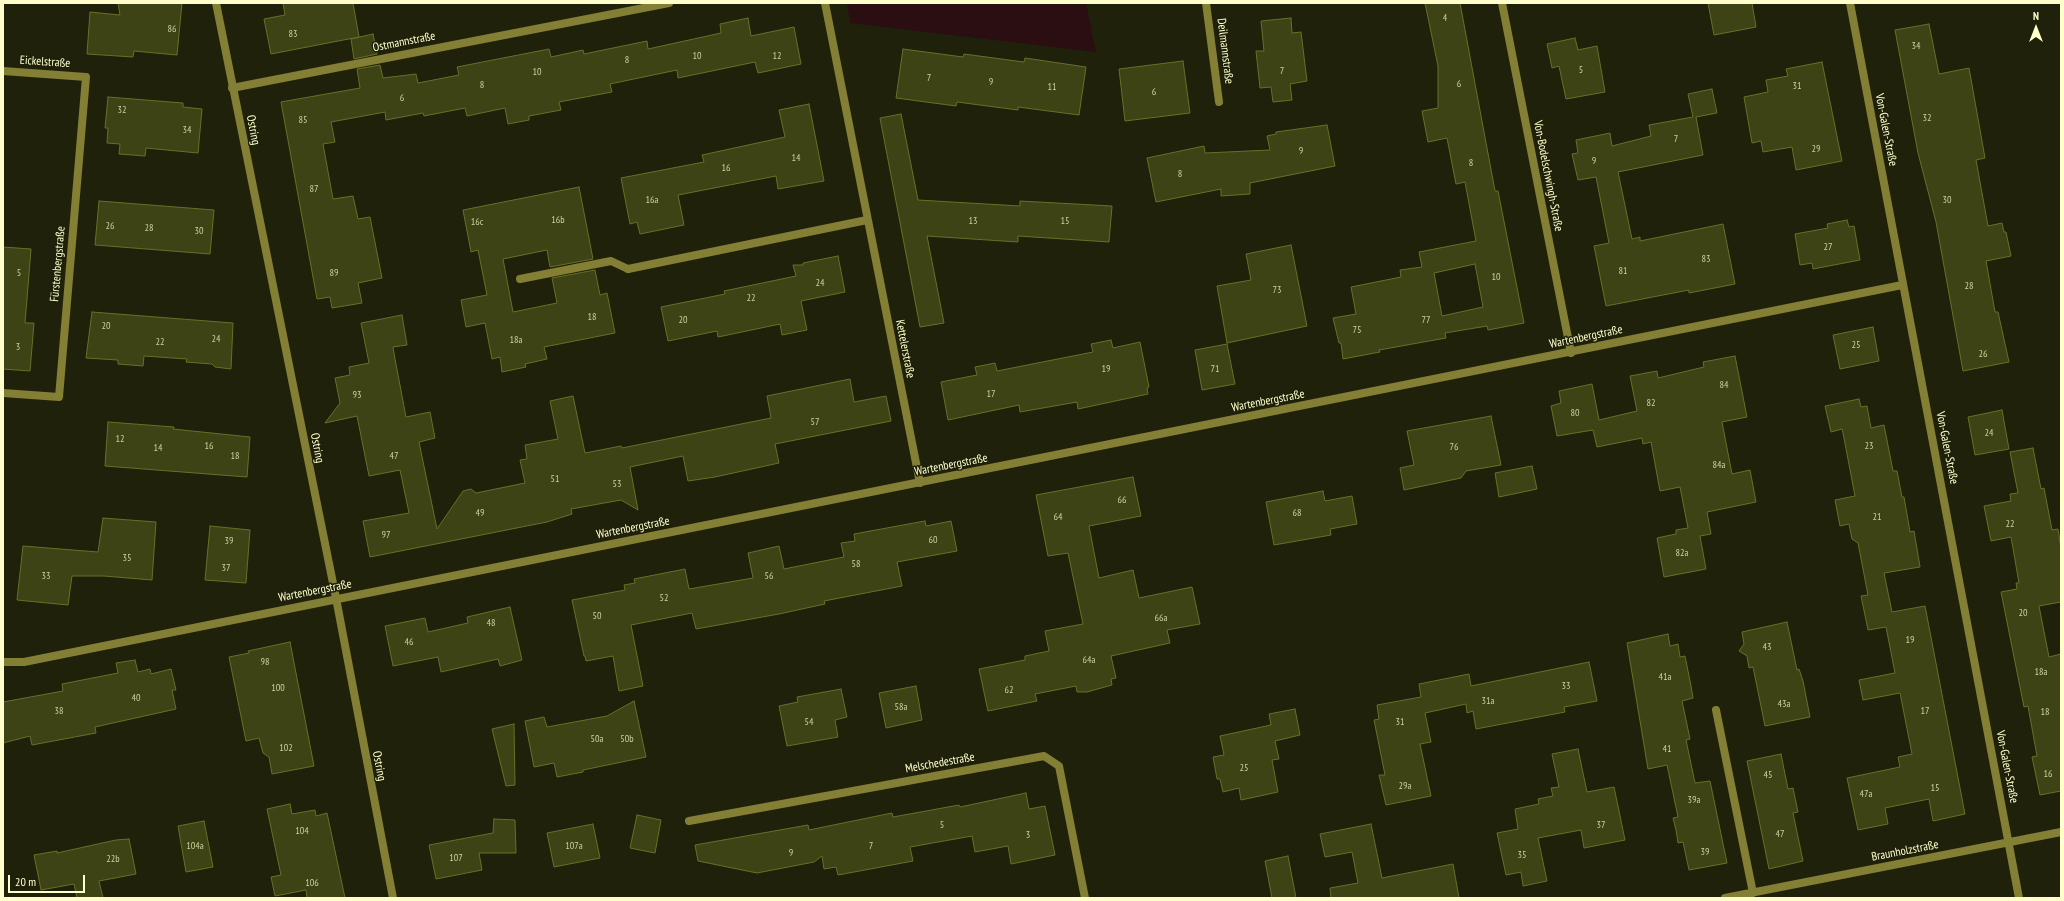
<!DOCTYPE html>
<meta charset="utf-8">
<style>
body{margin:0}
#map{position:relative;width:2064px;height:901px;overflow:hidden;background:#1f210b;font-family:"PT Sans Narrow",sans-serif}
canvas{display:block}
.frame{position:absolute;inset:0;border:4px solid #feffcb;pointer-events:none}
.north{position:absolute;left:2016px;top:8px;width:40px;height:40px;-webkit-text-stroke:3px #1f210b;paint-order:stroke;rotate:0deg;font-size:11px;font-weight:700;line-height:16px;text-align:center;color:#feffcb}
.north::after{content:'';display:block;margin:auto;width:14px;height:18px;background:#feffcb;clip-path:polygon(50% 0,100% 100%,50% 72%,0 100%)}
.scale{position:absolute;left:8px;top:875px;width:77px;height:18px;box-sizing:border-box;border:2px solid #feffcb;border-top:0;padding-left:5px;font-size:12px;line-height:14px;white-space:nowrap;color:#feffcb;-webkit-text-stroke:3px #1f210b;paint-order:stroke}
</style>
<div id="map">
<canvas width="2064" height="901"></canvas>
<div class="frame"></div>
<div class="north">N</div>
<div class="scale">20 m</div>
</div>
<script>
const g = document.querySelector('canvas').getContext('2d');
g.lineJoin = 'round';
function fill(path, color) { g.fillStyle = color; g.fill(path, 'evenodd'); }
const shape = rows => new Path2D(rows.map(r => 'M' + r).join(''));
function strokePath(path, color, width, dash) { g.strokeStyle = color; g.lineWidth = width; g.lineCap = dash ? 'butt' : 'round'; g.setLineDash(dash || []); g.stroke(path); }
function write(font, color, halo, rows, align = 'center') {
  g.font = font + ' "PT Sans Narrow",sans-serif'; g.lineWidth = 3; g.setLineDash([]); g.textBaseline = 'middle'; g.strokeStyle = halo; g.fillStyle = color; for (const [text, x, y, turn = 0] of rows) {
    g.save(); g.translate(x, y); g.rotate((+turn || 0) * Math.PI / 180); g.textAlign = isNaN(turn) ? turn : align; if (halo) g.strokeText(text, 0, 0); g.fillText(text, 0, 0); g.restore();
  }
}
const green = shape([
 [847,3,1086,3,1096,52,850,23]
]);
const building = shape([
 [118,3,182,3,177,55,134,51,133,57,87,54,90,12,120,15,118,3],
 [283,3,353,3,359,37,271,54,264,19,285,15,283,3],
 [1425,3,1460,3,1495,191,1498,191,1524,323,1488,330,1487,326,1445,333,1446,338,1379,350,1380,352,1343,359,1341,343,1339,343,1333,318,1356,314,1351,287,1401,277,1400,270,1422,267,1419,252,1476,241,1465,182,1456,184,1447,138,1428,142,1422,111,1438,108,1438,66,1425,3],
 [1475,264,1483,307,1442,316,1434,273,1475,264],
 [1708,3,1752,3,1756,27,1714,35,1708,3],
 [748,18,751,36,794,27,801,64,758,73,755,62,678,78,677,70,610,84,612,92,559,102,561,110,529,116,529,120,508,124,505,108,467,116,465,108,424,116,423,113,386,120,385,112,331,122,335,142,323,144,333,199,353,196,358,219,370,217,382,278,358,283,362,303,332,308,330,297,317,299,281,102,360,88,357,69,380,65,383,78,416,74,418,83,459,75,457,67,549,49,551,57,583,50,584,54,647,41,648,49,721,33,720,24,748,18],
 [1291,18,1292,33,1301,32,1307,81,1290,84,1292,100,1273,102,1271,87,1260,88,1256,51,1264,51,1261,21,1291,18],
 [1929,24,1939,74,1969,68,1985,158,1976,160,1988,226,2002,223,2004,232,2006,232,2011,256,1986,261,1995,312,1998,312,2009,362,1963,371,1936,222,1918,153,1895,30,1929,24],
 [373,34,377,54,354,59,351,39,373,34],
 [1575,38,1578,50,1597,46,1605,92,1566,99,1559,66,1552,68,1547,44,1575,38],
 [903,49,963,57,964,54,1024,62,1025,58,1086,67,1079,115,1018,107,1018,110,957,102,956,106,896,98,903,49],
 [1183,61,1190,113,1125,121,1119,69,1183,61],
 [1822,62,1842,161,1796,170,1792,147,1763,152,1761,141,1752,143,1744,97,1768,92,1766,80,1788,76,1786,69,1822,62],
 [1712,89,1717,113,1696,117,1703,155,1618,172,1632,239,1640,237,1640,241,1723,224,1735,284,1689,293,1689,290,1606,306,1594,246,1609,243,1596,177,1578,180,1572,154,1578,153,1576,140,1610,133,1612,146,1651,136,1649,125,1693,117,1688,94,1712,89],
 [108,97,183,103,183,107,202,109,198,153,146,148,145,156,119,154,120,144,107,143,108,128,105,128,108,97],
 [809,104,824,181,778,189,776,176,678,195,684,225,640,234,637,222,630,224,621,178,704,162,702,155,785,137,779,110,809,104],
 [901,114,918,200,1020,206,1020,201,1112,206,1109,242,1018,236,1018,242,927,236,944,323,920,327,880,118,901,114],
 [1327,125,1335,166,1250,183,1250,194,1221,196,1221,189,1156,202,1147,158,1204,146,1205,153,1270,150,1267,136,1276,134,1276,132,1327,125],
 [579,187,593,259,550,267,547,250,503,259,513,312,557,303,552,278,595,270,600,295,607,293,615,333,544,347,547,359,525,364,526,367,502,372,500,357,492,359,485,323,466,327,461,300,487,295,478,250,471,252,463,210,579,187],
 [99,201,214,210,210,254,95,245,99,201],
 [1847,220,1849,227,1854,226,1860,260,1813,269,1812,263,1800,265,1795,234,1828,228,1827,224,1847,220],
 [1291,245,1307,326,1227,343,1217,286,1251,280,1246,254,1291,245],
 [3,247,31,249,25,323,34,323,30,371,3,369,3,247],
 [838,256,845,292,801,301,807,330,782,335,780,324,718,337,717,331,668,341,661,307,725,294,724,291,796,276,793,265,803,265,803,263,838,256],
 [92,312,233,323,231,369,215,367,212,364,186,362,187,359,144,356,143,366,118,364,118,360,86,358,92,312],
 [402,315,407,345,393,347,395,359,406,417,430,412,435,438,419,442,437,529,463,491,471,489,476,493,525,483,520,460,527,459,525,445,558,439,550,401,573,396,585,453,621,446,622,448,771,418,767,396,850,379,854,402,886,396,891,421,775,444,779,463,715,477,688,481,683,456,630,467,638,510,621,500,571,509,572,514,547,522,370,557,363,521,409,513,400,470,369,476,357,416,325,423,340,403,335,378,350,375,349,367,369,363,361,323,402,315],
 [1873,327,1879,361,1840,369,1833,335,1873,327],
 [1111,340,1113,348,1140,342,1149,387,1147,388,1148,394,1078,409,1077,402,1020,412,1019,405,948,420,941,382,977,375,975,367,995,363,997,371,1093,352,1091,344,1111,340],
 [1227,344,1235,384,1202,390,1195,350,1227,344],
 [1735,356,1747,417,1722,422,1732,474,1750,470,1756,502,1707,512,1711,534,1700,536,1706,569,1664,577,1657,538,1676,534,1676,530,1688,528,1680,487,1660,491,1651,442,1643,444,1642,438,1597,447,1593,430,1557,436,1551,406,1561,403,1559,391,1592,384,1599,420,1637,411,1630,376,1657,371,1658,378,1704,367,1703,362,1735,356],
 [1859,399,1861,407,1867,406,1871,428,1884,425,1893,471,1897,471,1902,497,1904,497,1910,532,1914,531,1920,567,1884,573,1892,612,1925,606,1965,814,1933,821,1929,799,1885,808,1888,824,1858,830,1847,778,1900,767,1898,757,1912,754,1900,693,1863,700,1859,680,1895,673,1886,627,1868,630,1861,596,1868,595,1858,543,1852,539,1849,524,1840,526,1835,500,1855,496,1843,433,1842,429,1831,432,1825,406,1859,399],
 [2002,410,2009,449,1975,455,1968,417,2002,410],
 [1491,416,1501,465,1466,471,1461,478,1404,490,1400,468,1414,465,1407,431,1491,416],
 [108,422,174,427,173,429,250,437,247,477,105,466,108,422],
 [2033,448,2041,489,2044,488,2052,530,2058,529,2061,548,2061,602,2039,606,2049,657,2061,654,2061,791,2040,795,2032,757,2037,756,2028,706,2024,707,2001,592,2017,589,2016,583,2019,583,2011,537,1991,541,1984,506,2011,501,2010,494,2018,493,2010,452,2033,448],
 [1532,466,1537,489,1499,497,1495,473,1532,466],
 [1133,477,1141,516,1089,526,1099,578,1133,570,1139,598,1192,587,1200,624,1167,630,1170,643,1111,656,1116,678,1111,679,1112,685,1087,692,1077,692,1076,686,1035,694,1037,701,988,711,979,669,1025,660,1025,656,1049,651,1045,631,1083,624,1068,553,1048,556,1036,495,1133,477],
 [1323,491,1325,501,1352,496,1357,524,1330,529,1331,535,1274,545,1266,502,1323,491],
 [103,518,156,522,152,580,104,576,72,576,68,605,17,600,23,546,98,552,103,518],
 [925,521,926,526,951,521,957,551,897,562,902,586,824,601,825,604,779,614,696,629,692,613,631,625,643,686,619,691,613,656,586,661,585,656,584,656,572,600,625,590,624,585,635,583,634,579,685,569,689,589,753,578,748,553,779,546,784,569,844,557,841,543,855,541,854,534,925,521],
 [210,526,250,530,246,583,205,580,210,526],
 [510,607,522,660,500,666,498,659,441,672,438,657,393,666,385,626,425,618,428,632,468,623,467,617,510,607],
 [1787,622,1797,670,1799,669,1803,681,1810,717,1765,726,1753,667,1749,668,1747,656,1739,651,1744,644,1742,632,1787,622],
 [1668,634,1670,646,1678,644,1680,657,1685,656,1691,686,1693,698,1682,701,1690,739,1686,740,1695,783,1710,781,1727,863,1689,870,1683,842,1678,843,1676,830,1673,818,1678,817,1667,765,1648,769,1627,643,1668,634],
 [290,642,314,766,272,774,269,757,263,753,259,738,246,741,229,657,249,653,248,651,290,642],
 [135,660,138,672,150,669,151,674,171,669,176,690,172,690,176,709,95,727,96,733,32,745,30,736,3,743,3,702,63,691,62,684,118,673,116,663,135,660],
 [1589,662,1597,701,1564,707,1565,712,1476,729,1473,711,1467,713,1466,704,1425,713,1431,742,1420,744,1431,796,1386,805,1379,775,1385,775,1374,720,1379,719,1377,705,1421,697,1419,684,1469,674,1471,686,1589,662],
 [916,686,922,720,886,728,879,693,916,686],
 [841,689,847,717,835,720,838,737,787,746,779,706,798,702,797,697,841,689],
 [634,701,646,757,583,770,583,772,557,777,554,763,534,767,525,721,544,717,547,727,607,716,634,701],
 [1295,709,1300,735,1275,741,1279,759,1272,760,1278,792,1241,800,1239,788,1223,792,1220,779,1217,779,1213,757,1224,755,1220,736,1271,725,1269,714,1295,709],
 [514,724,515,785,506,786,492,729,514,724],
 [1578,749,1587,792,1614,787,1625,840,1584,848,1581,830,1538,838,1547,881,1523,886,1521,872,1506,875,1497,833,1518,829,1515,809,1539,804,1538,799,1553,796,1551,788,1559,787,1552,754,1578,749],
 [1781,754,1788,789,1793,788,1798,812,1793,813,1803,861,1769,869,1747,761,1781,754],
 [1026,793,1029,809,1045,806,1055,855,1011,864,1008,846,975,852,972,836,910,847,913,861,838,875,836,867,824,869,822,856,814,862,757,873,698,861,695,845,808,825,809,830,892,813,893,817,959,805,960,807,1026,793],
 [290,804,292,814,315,810,316,816,327,813,345,898,307,898,306,890,275,896,271,877,281,875,267,809,290,804],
 [637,815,661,820,655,853,630,848,637,815],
 [494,819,515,820,516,853,479,853,482,870,436,879,429,845,493,833,494,819],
 [204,821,213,867,186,872,178,826,204,821],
 [593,824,600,858,554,867,547,833,593,824],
 [1371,824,1382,878,1453,864,1459,898,1331,898,1330,888,1358,883,1352,852,1325,857,1320,834,1371,824],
 [129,839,136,874,99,881,103,898,77,898,74,884,41,890,34,855,57,851,57,853,116,840,129,839],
 [1288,856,1296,898,1272,898,1265,861,1288,856]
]);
const service = shape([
 [520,279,611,261,628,269]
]);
const minor = shape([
 [825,3,920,483],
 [1206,3,1219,102],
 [1502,3,1571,353],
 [1850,3,2019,898],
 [3,71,86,77,59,397,3,393],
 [232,88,669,3],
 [628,269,867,220],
 [3,662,24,662,1902,285],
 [1716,710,1753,893],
 [689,821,1044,756,1059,766,1085,898],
 [1725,898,2061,832]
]);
const tertiary = shape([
 [216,3,336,598,393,898]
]);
const numberNames = [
 ["4",1445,18],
 ["86",172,29],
 ["83",293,34],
 ["34",1916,46],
 ["10",697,56],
 ["12",777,56],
 ["8",627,60],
 ["5",1581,70],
 ["7",1282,71],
 ["10",537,72],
 ["7",929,78],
 ["9",991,82],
 ["6",1459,84],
 ["8",482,85],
 ["31",1797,86],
 ["11",1052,87],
 ["6",1154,92],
 ["6",402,98],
 ["32",122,110],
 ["32",1927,118],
 ["85",303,120],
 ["34",187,130],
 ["7",1676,139],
 ["29",1816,149],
 ["9",1301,151],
 ["14",796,158],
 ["9",1594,161],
 ["8",1471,163],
 ["16",726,168],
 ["8",1180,174],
 ["87",314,189],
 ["16a",652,200],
 ["30",1947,200],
 ["16b",558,220],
 ["13",973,221],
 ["15",1065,221],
 ["16c",477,222],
 ["26",110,226],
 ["28",149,228],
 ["30",199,231],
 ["27",1828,247],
 ["83",1706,259],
 ["81",1623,271],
 ["5",19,273],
 ["89",334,273],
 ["10",1496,277],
 ["24",820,283],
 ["28",1969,286],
 ["73",1277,290],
 ["22",751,298],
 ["18",592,317],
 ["20",683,320],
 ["77",1426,320],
 ["20",106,326],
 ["75",1357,330],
 ["24",216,339],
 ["18a",516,340],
 ["22",160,342],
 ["25",1856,345],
 ["3",18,347],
 ["26",1983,354],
 ["19",1106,369],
 ["71",1215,369],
 ["84",1724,385],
 ["17",991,394],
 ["93",357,395],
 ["82",1651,403],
 ["80",1575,413],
 ["57",815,422],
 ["24",1989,433],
 ["12",120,439],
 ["16",209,446],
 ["23",1869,446],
 ["76",1454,447],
 ["14",158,448],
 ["18",235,456],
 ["47",394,456],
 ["84a",1719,465],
 ["51",555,479],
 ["53",617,484],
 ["66",1122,500],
 ["49",480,513],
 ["68",1297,513],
 ["64",1058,517],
 ["21",1877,517],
 ["22",2010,524],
 ["97",386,535],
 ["60",933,540],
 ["39",229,541],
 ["82a",1682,553],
 ["35",127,558],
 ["58",856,564],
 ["37",226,568],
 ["33",46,576],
 ["56",769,576],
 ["52",664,598],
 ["20",2023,613],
 ["50",597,616],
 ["66a",1161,618],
 ["48",491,623],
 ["19",1910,640],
 ["46",409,642],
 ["43",1767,647],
 ["64a",1089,660],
 ["98",265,662],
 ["18a",2041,672],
 ["41a",1665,677],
 ["33",1566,686],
 ["100",278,688],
 ["62",1009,690],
 ["40",136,698],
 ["31a",1488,701],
 ["43a",1784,704],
 ["58a",901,707],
 ["38",59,711],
 ["17",1925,711],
 ["18",2045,712],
 ["54",809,722],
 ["31",1400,722],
 ["50a",597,739],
 ["50b",627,739],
 ["102",286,748],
 ["41",1667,749],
 ["25",1244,768],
 ["16",2048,774],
 ["45",1768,775],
 ["29a",1405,786],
 ["15",1935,788],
 ["47a",1866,794],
 ["39a",1694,800],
 ["5",942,825],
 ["37",1601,825],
 ["104",302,831],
 ["47",1780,834],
 ["3",1028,835],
 ["104a",195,846],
 ["107a",574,846],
 ["7",871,846],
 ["39",1705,852],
 ["9",791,853],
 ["35",1522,855],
 ["107",456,858],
 ["22b",113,859],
 ["106",312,883]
];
const streetNames = [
 ["Ostmannstraße",404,42,-11],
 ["Deilmannstraße",1225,51,83],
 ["Eickelstraße",45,62,4],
 ["Ostring",253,130,79],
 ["Von-Galen-Straße",1886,130,79],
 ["Von-Bodelschwingh-Straße",1548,176,79],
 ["Fürstenbergstraße",58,264,-85],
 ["Wartenbergstraße",1586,337,-12],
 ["Kettelerstraße",905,349,79],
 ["Wartenbergstraße",1268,401,-11],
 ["Ostring",317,448,79],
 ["Von-Galen-Straße",1947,448,79],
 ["Wartenbergstraße",951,465,-11],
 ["Wartenbergstraße",633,528,-11],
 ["Wartenbergstraße",315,591,-11],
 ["Melschedestraße",940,763,-10],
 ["Ostring",379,766,79],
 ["Von-Galen-Straße",2007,767,79],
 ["Braunholzstraße",1905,851,-11]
];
fill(green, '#2b0e12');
fill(building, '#3e4316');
strokePath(building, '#687027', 1);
strokePath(service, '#837f34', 8);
strokePath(minor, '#837f34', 8);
strokePath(tertiary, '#837f34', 8);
write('10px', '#ced09e', null, numberNames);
write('12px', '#feffcb', '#1f210b', streetNames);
</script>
